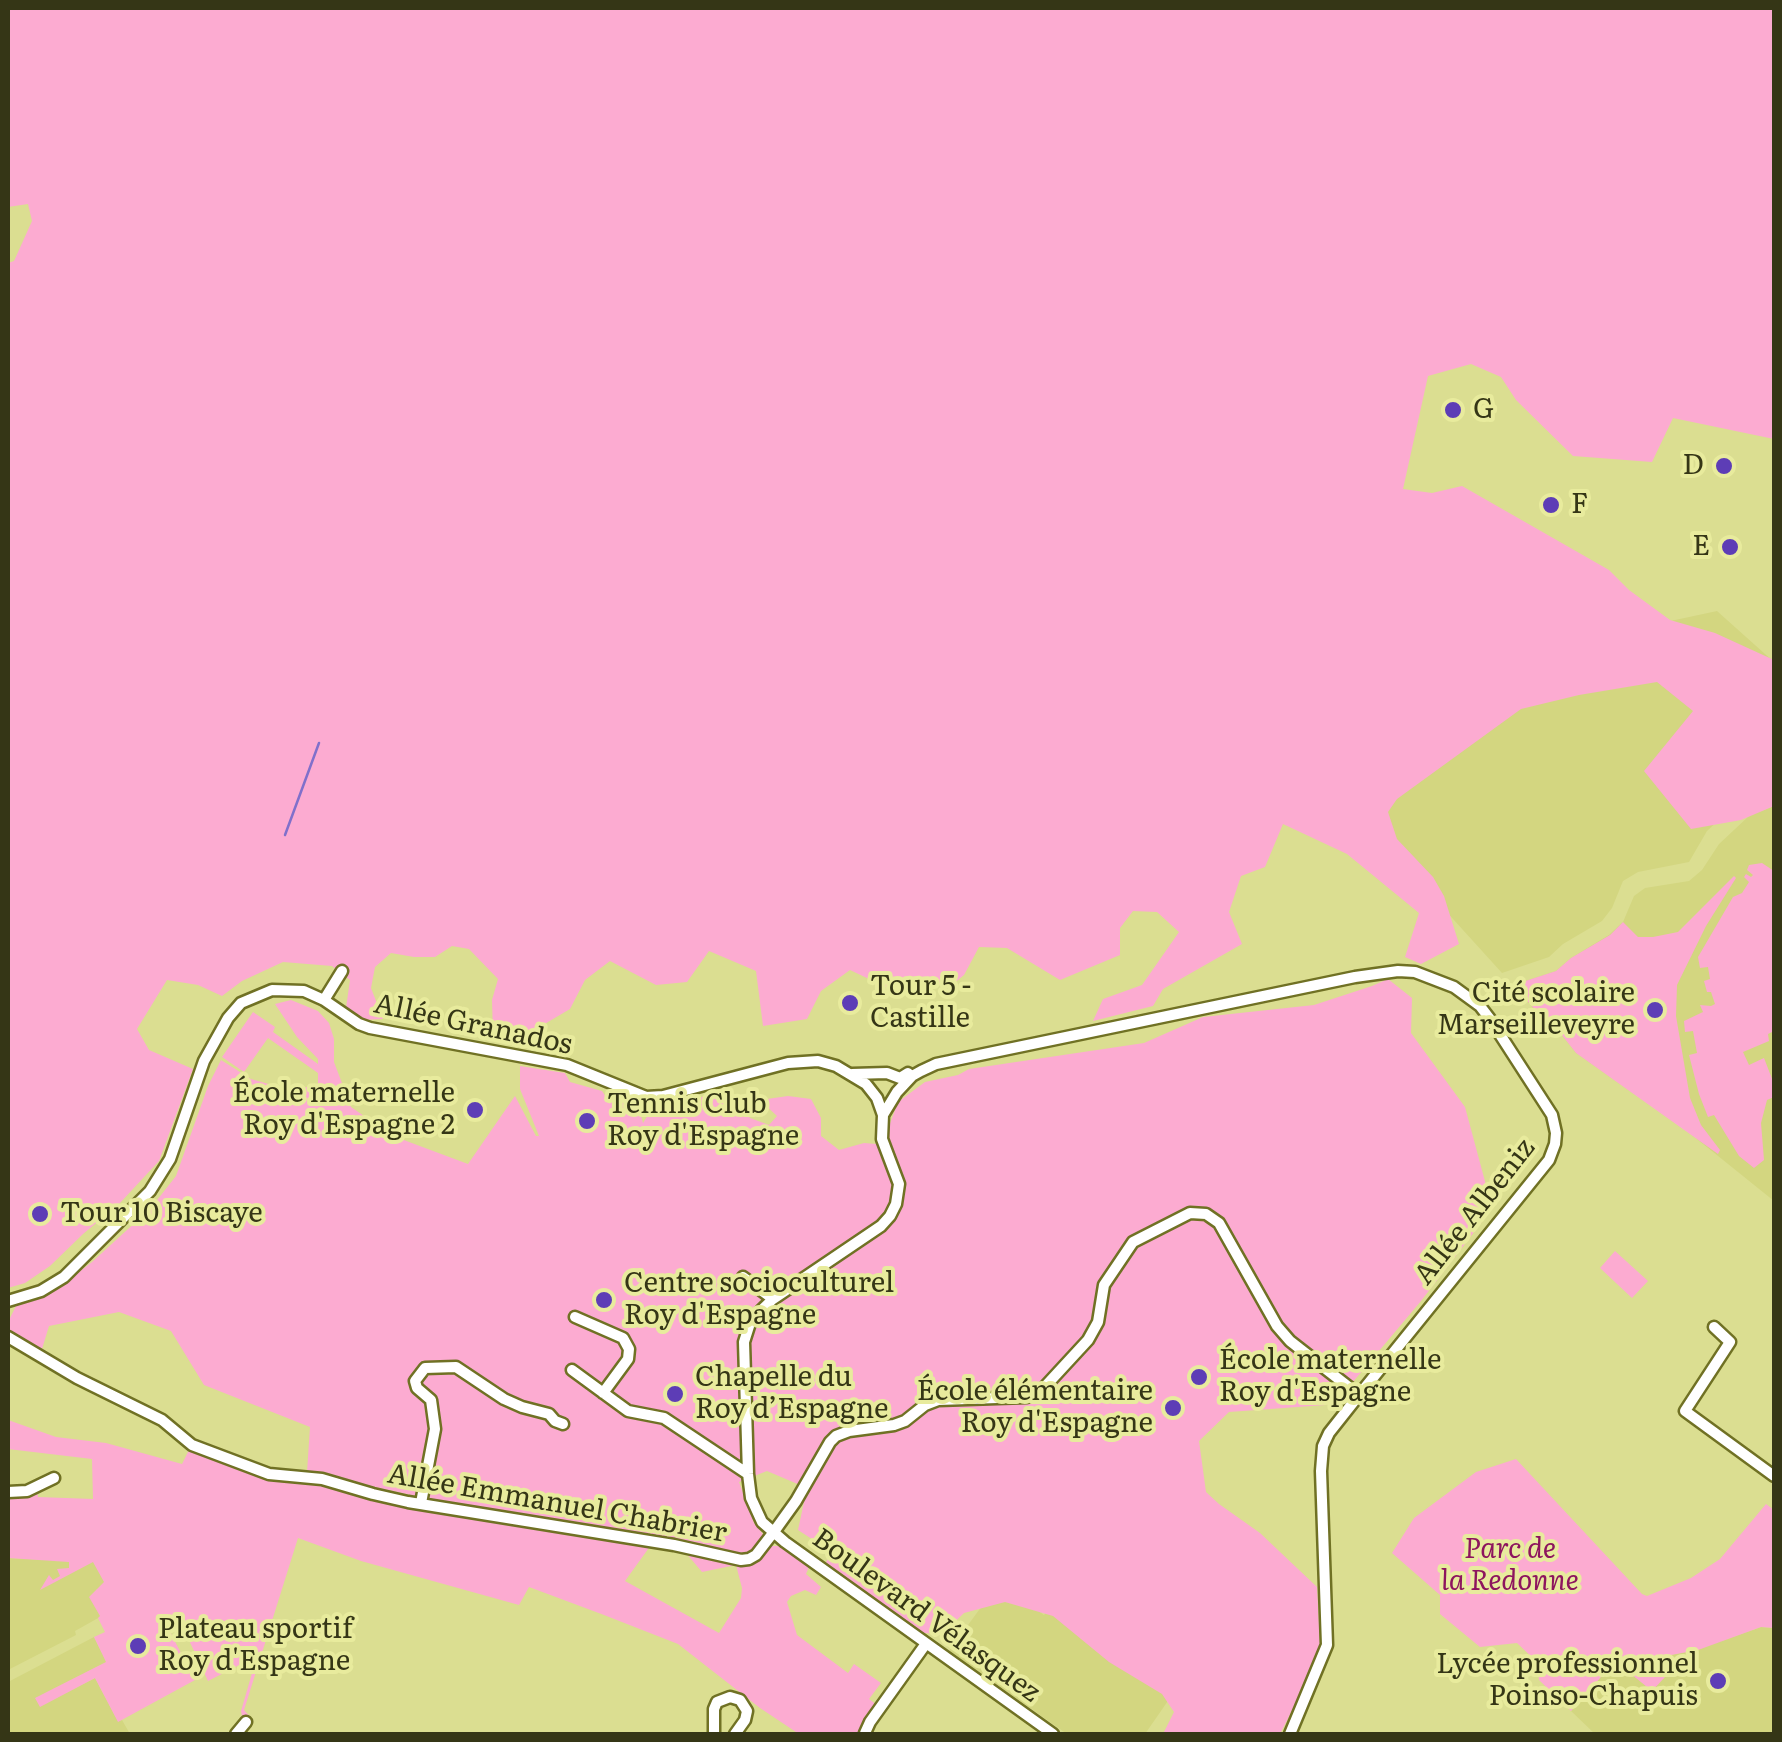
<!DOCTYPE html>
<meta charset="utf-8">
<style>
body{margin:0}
#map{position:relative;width:1782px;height:1742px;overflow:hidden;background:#dbde91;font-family:Literata,serif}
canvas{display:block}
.frame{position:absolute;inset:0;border:10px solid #353616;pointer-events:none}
</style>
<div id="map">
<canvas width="1782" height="1742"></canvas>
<div class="frame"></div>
</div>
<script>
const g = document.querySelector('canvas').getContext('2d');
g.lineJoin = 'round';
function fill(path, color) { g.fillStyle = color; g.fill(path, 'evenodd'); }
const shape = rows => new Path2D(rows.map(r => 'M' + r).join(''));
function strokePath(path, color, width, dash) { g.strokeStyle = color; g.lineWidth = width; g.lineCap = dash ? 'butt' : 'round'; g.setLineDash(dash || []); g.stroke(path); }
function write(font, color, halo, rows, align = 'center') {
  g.font = font + ' Literata,serif'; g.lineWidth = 8; g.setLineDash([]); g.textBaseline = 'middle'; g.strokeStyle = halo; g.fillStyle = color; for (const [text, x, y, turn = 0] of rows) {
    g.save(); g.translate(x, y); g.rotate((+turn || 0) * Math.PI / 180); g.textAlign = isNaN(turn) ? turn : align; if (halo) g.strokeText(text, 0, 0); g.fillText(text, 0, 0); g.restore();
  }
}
const built = shape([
 [1717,611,1774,662,1723,816,1707,831,1689,862,1638,872,1623,881,1612,908,1602,921,1563,944,1549,957,1502,973,1219,661,1582,640],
 [1774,806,1774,1201,1687,1131,1576,1053,1561,1034,1556,1034,1513,985,1556,971,1571,958,1609,935,1623,922,1634,896,1645,888,1689,881,1702,870,1719,844,1750,815],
 [8,1558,94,1562,105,1582,100,1617,75,1631,76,1635,8,1670],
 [998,1584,1044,1615,1056,1600,1179,1685,1145,1734,1067,1734,949,1651],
 [1761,1627,1774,1628,1774,1734,1595,1734,1571,1711,1615,1660,1671,1655,1698,1649],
 [94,1637,107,1662,36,1698,40,1706,95,1678,118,1721,122,1720,130,1734,8,1734,8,1682]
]);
const green = shape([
 [8,8,1774,8,1774,439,1673,418,1652,462,1573,456,1516,400,1501,377,1471,364,1428,376,1403,489,1432,493,1462,486,1609,570,1629,590,1670,620,1715,633,1774,660,1774,806,1741,820,1691,829,1644,771,1693,711,1657,682,1579,695,1521,709,1397,799,1388,812,1397,839,1433,877,1444,896,1459,944,1421,964,1405,957,1419,913,1347,854,1283,824,1265,867,1241,876,1229,912,1242,944,1163,989,1153,1006,1093,1021,1103,999,1142,985,1179,932,1157,912,1133,911,1120,928,1120,955,1060,980,1007,948,979,947,964,975,953,984,888,988,850,970,821,991,807,1019,763,1026,756,971,709,951,687,982,656,985,610,961,585,980,570,1009,536,1029,493,1034,492,1000,498,979,469,949,452,946,435,957,414,957,391,953,375,967,371,988,383,1019,361,1020,346,1008,350,980,332,966,283,962,242,981,222,996,198,985,167,980,137,1029,149,1050,193,1069,159,1161,119,1204,83,1234,50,1266,25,1283,8,1288,8,263,14,261,32,221,28,204,8,207],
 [1762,863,1774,871,1774,1031,1768,1034,1769,1041,1743,1052,1749,1065,1764,1058,1774,1084,1774,1097,1767,1100,1761,1123,1764,1160,1754,1168,1739,1156,1714,1115,1708,1117,1699,1094,1689,1055,1697,1053,1693,1031,1685,1032,1684,1021,1703,1012,1700,1005,1711,1006,1715,1004,1711,992,1707,992,1704,981,1710,979,1708,967,1700,968,1698,957,1733,897,1742,893,1749,882,1744,877,1746,874,1751,877,1753,875,1747,870,1749,865],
 [1734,876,1736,878,1706,926,1677,985,1676,1016,1690,1098,1701,1125,1720,1150,1718,1154,1576,1053,1561,1034,1557,1034,1513,985,1556,971,1571,958,1610,935,1623,922,1638,937,1653,937,1678,932],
 [1388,979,1412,998,1411,1033,1465,1107,1490,1200,1481,1223,1421,1301,1352,1383,1325,1405,1229,1412,1199,1441,1206,1492,1219,1504,1260,1533,1317,1587,1320,1644,1303,1689,1280,1734,1163,1734,1174,1712,1162,1694,1109,1662,1053,1616,1005,1602,964,1613,941,1635,918,1632,825,1564,832,1552,798,1530,807,1488,767,1471,739,1482,754,1523,766,1538,755,1550,741,1555,655,1536,556,1521,416,1496,307,1472,310,1427,204,1385,171,1331,119,1312,49,1326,42,1349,12,1334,8,1328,8,1322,16,1306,49,1295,92,1262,150,1209,176,1176,208,1086,221,1060,251,1079,286,1089,318,1086,318,1073,268,1038,244,1072,222,1057,253,1012,275,1027,273,1032,318,1064,318,1059,297,1037,275,1004,291,1000,318,1011,329,1023,334,1039,334,1062,351,1107,393,1136,468,1164,515,1096,536,1136,539,1136,520,1089,520,1066,565,1073,570,1082,602,1091,606,1097,639,1108,643,1123,651,1110,706,1096,727,1096,740,1104,750,1118,769,1125,777,1116,760,1100,788,1096,811,1099,821,1118,821,1136,839,1150,864,1143,889,1145,888,1129,898,1102,925,1082,958,1075,969,1069,1144,1043,1203,1017,1314,1005,1372,986],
 [1615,1251,1648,1281,1632,1298,1600,1268],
 [8,1420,56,1437,106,1443,182,1464,190,1448,310,1481,651,1545,625,1581,719,1633,741,1598,742,1588,736,1565,702,1572,686,1553,736,1562,752,1560,771,1546,780,1546,809,1567,806,1574,821,1587,816,1595,805,1590,791,1596,787,1602,797,1635,848,1673,854,1664,881,1683,869,1699,877,1705,859,1731,860,1734,799,1734,760,1708,678,1644,604,1615,529,1587,519,1605,361,1561,298,1538,244,1710,252,1719,242,1716,241,1711,257,1656,208,1681,181,1623,169,1630,195,1680,118,1722,95,1678,40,1707,35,1698,106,1662,94,1637,105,1632,98,1618,100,1616,89,1597,104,1582,93,1562,40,1590,49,1575,53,1580,60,1576,57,1569,69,1568,69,1562,8,1558,8,1495,37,1490,38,1497,93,1499,92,1459,8,1449],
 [1516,1459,1642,1594,1647,1596,1691,1578,1720,1559,1766,1504,1774,1510,1774,1628,1761,1627,1698,1650,1671,1655,1665,1677,1652,1691,1615,1661,1571,1711,1539,1680,1537,1662,1517,1643,1480,1647,1440,1614,1440,1595,1392,1553,1414,1518,1476,1472]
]);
const stream = shape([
 [285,835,319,743]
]);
const minor = shape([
 [324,1000,342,971],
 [852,1074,887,1073,900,1078,908,1073],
 [743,1277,773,1299],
 [8,1301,41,1291,64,1277,150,1191,170,1159,204,1061,228,1018,241,1003,272,990,304,991,324,1000,359,1024,370,1028,567,1065,646,1097,663,1096,788,1063,818,1061,836,1066,866,1084,877,1098,883,1115],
 [575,1317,623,1338,629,1349,628,1359,603,1393],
 [1714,1327,1730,1342,1685,1411,1774,1476],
 [8,1337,77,1378,162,1420,192,1445,269,1474,322,1479,373,1494,408,1502,674,1545,741,1560,749,1559,756,1555,773,1533,796,1501,830,1442,836,1436,849,1431,894,1425,905,1421,925,1405,938,1400,1027,1397,1040,1392,1088,1340,1098,1322,1104,1285,1133,1242,1190,1213,1206,1214,1219,1223,1277,1326,1290,1341,1359,1395],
 [572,1370,628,1411,664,1418,748,1474],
 [8,1492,27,1491,54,1478],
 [421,1503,435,1429,431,1400,417,1388,415,1381,425,1368,456,1367,504,1399,522,1407,549,1414,555,1421,563,1424],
 [865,1733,870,1722,925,1645],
 [236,1734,246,1722],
 [714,1734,714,1709,717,1702,730,1697,740,1700,747,1711,745,1720,735,1734],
 [1053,1734,785,1542,762,1522,751,1498,748,1474,744,1342,751,1320,773,1299,881,1226,890,1216,896,1204,899,1184,882,1139,883,1115,897,1092,912,1076,921,1071,936,1064,1355,977,1398,971,1415,972,1454,987,1480,1006,1490,1019,1552,1115,1556,1133,1555,1144,1549,1160,1359,1395,1329,1433,1323,1446,1321,1471,1327,1645,1290,1734]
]);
const markers = [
 [1453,410,10,"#5d3db6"],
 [1724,466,10,"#5d3db6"],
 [1551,505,10,"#5d3db6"],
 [1730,547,10,"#5d3db6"],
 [850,1003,10,"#5d3db6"],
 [1655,1010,10,"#5d3db6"],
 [475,1110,10,"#5d3db6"],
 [587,1121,10,"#5d3db6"],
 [40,1214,10,"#5d3db6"],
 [604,1300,10,"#5d3db6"],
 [1199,1377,10,"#5d3db6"],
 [675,1394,10,"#5d3db6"],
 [1173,1408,10,"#5d3db6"],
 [138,1646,10,"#5d3db6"],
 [1718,1681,10,"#5d3db6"]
];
const poiNames = [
 ["G",1473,410],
 ["D",1704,466,"right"],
 ["F",1571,505],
 ["E",1710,547,"right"],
 ["Tour 5 -",870,987],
 ["Castille",870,1019],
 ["Cité scolaire",1635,994,"right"],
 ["Marseilleveyre",1635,1026,"right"],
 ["École maternelle",455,1094,"right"],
 ["Roy d'Espagne 2",455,1126,"right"],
 ["Tennis Club",607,1105],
 ["Roy d'Espagne",607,1137],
 ["Tour 10 Biscaye",60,1214],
 ["Centre socioculturel",624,1284],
 ["Roy d'Espagne",624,1316],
 ["École maternelle",1219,1361],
 ["Roy d'Espagne",1219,1393],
 ["Chapelle du",695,1378],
 ["Roy d’Espagne",695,1410],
 ["École élémentaire",1153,1392,"right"],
 ["Roy d'Espagne",1153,1424,"right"],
 ["Plateau sportif",158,1630],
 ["Roy d'Espagne",158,1662],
 ["Lycée professionnel",1698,1665,"right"],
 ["Poinso-Chapuis",1698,1697,"right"]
];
const streetNames = [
 ["Allée Granados",473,1025,12],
 ["Allée Albeniz",1475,1212,-52],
 ["Allée Emmanuel Chabrier",557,1504,10],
 ["Boulevard Vélasquez",926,1616,36]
];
const parkNames = [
 ["Parc de",1510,1550],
 ["la Redonne",1510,1582]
];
fill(built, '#d3d680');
fill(green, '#fcabd1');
strokePath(stream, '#8070cb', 2.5);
strokePath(minor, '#707124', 15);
strokePath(minor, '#fff', 10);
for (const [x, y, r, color] of markers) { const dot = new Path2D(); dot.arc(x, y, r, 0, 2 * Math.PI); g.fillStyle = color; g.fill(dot); strokePath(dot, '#e8eb9d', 4); }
write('28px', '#353616', '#e8eb9d', poiNames, 'left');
write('28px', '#353616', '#e8eb9d', streetNames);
write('italic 28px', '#8d155e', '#e8eb9d', parkNames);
</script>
